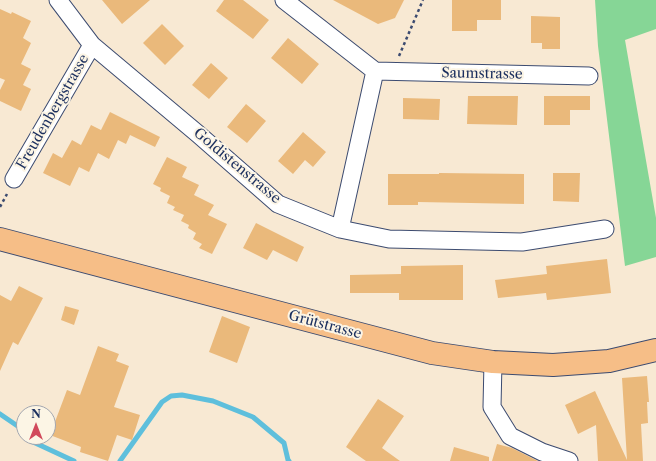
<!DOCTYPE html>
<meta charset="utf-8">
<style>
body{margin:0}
#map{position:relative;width:656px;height:461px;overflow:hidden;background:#f8e9d3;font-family:"Libre Caslon Text",serif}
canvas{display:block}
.north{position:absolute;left:16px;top:405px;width:40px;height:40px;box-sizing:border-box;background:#fcf5e5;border:1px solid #a2a6af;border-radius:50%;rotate:0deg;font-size:11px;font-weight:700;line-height:16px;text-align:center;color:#1b2f5e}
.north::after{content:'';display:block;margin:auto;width:14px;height:18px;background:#d1495b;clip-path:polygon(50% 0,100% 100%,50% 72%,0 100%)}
</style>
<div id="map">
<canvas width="656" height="461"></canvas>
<div class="north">N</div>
</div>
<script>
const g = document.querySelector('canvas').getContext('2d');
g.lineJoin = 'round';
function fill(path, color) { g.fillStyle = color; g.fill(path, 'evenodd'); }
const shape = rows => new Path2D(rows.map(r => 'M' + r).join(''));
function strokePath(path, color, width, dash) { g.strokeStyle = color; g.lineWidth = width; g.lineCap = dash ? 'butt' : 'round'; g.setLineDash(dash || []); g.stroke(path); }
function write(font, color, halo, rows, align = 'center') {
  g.font = font + ' "Libre Caslon Text",serif'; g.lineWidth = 4; g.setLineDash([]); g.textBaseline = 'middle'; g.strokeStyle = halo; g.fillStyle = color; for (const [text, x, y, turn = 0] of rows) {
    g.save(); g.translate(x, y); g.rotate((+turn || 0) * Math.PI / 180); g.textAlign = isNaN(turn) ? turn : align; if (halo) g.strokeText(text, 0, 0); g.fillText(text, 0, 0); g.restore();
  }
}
const green = shape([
 [595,0,656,0,656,29,625,40,656,218,656,257,625,266,598,46]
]);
const stream = shape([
 [0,414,19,427,24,433],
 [27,437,31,441,74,461],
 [120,461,162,402,171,396,182,395,213,401,253,417,284,443,288,460,289,461]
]);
const building = shape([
 [102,0,150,0,122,24],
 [224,0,243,0,269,20,253,39,216,11],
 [333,0,404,0,395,18,378,24],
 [452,0,501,0,501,20,477,20,477,31,452,31],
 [0,9,11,14,12,12,31,21,23,38,31,43,21,64,31,69,23,85,31,89,21,111,0,101,0,90,5,80,0,78],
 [531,16,560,17,560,49,542,49,542,43,531,43],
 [162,24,184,46,165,65,143,43],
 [288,38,319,64,302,84,271,58],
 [211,63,228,78,209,99,192,85],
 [468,96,518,96,517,125,467,124],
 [544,96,590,96,590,110,570,110,570,125,544,125],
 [403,98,440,99,439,120,403,119],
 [246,104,266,121,247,143,227,127],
 [110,112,160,137,155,147,130,135,126,144,118,140,109,159,98,153,89,172,79,167,70,186,43,173,53,153,62,158,72,140,81,145,91,125,101,130],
 [303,132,326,152,313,167,305,160,293,174,278,161],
 [167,157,187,167,182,177,199,185,194,195,214,205,208,215,227,224,212,254,199,248,202,244,193,239,196,233,188,228,189,225,181,221,184,215,173,210,175,207,167,203,170,196,160,191,161,188,153,184],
 [439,173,524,174,524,204,418,202,418,205,388,205,388,174,439,174],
 [553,173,580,173,579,202,553,201],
 [256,223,304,247,297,262,273,250,267,260,243,248],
 [607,259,611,293,547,300,546,293,498,298,495,280,547,274,546,266],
 [463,265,463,300,399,300,399,293,350,293,350,275,401,274,401,266],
 [19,286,43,298,18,345,13,342,0,371,0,295,11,301],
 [65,306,79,310,74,325,61,320],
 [222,316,250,327,237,363,209,352],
 [98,346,119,354,116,361,129,366,114,407,140,415,132,440,117,435,108,461,80,452,81,447,50,435,67,390,80,395],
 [647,376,649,402,647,402,648,423,641,424,643,461,598,461,596,425,578,434,565,405,595,391,627,460,622,378],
 [378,399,404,416,382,448,400,461,366,461,346,447],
 [497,444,512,448,538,461,492,461],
 [454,447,489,457,489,461,450,461]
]);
const path = shape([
 [399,56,423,0],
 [0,207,7,194]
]);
const minor = shape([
 [58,0,92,45,198,134,278,204,340,229,389,239,522,242,605,229],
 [284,0,375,71,589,76],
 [14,179,92,45],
 [340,229,375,71],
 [493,362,492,407,510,436,542,452,569,461]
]);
const major = shape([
 [0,239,432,353,493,362,553,365,609,361,656,350]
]);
const streetNames = [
 ["Saumstrasse",482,74,1],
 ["Freudenbergstrasse",53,112,-60],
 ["Goldistenstrasse",237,166,40],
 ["Grütstrasse",325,325,15]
];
fill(green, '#86d696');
strokePath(stream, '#5ebfdc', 5);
fill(building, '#eab97b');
strokePath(minor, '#3c4b70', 19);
strokePath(major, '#3c4b70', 24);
strokePath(path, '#3c4b70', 2.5, [3, 3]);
strokePath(minor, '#fff', 17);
strokePath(major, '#f6be87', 22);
write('14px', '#1b2f5e', '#fcf5e5', streetNames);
</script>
